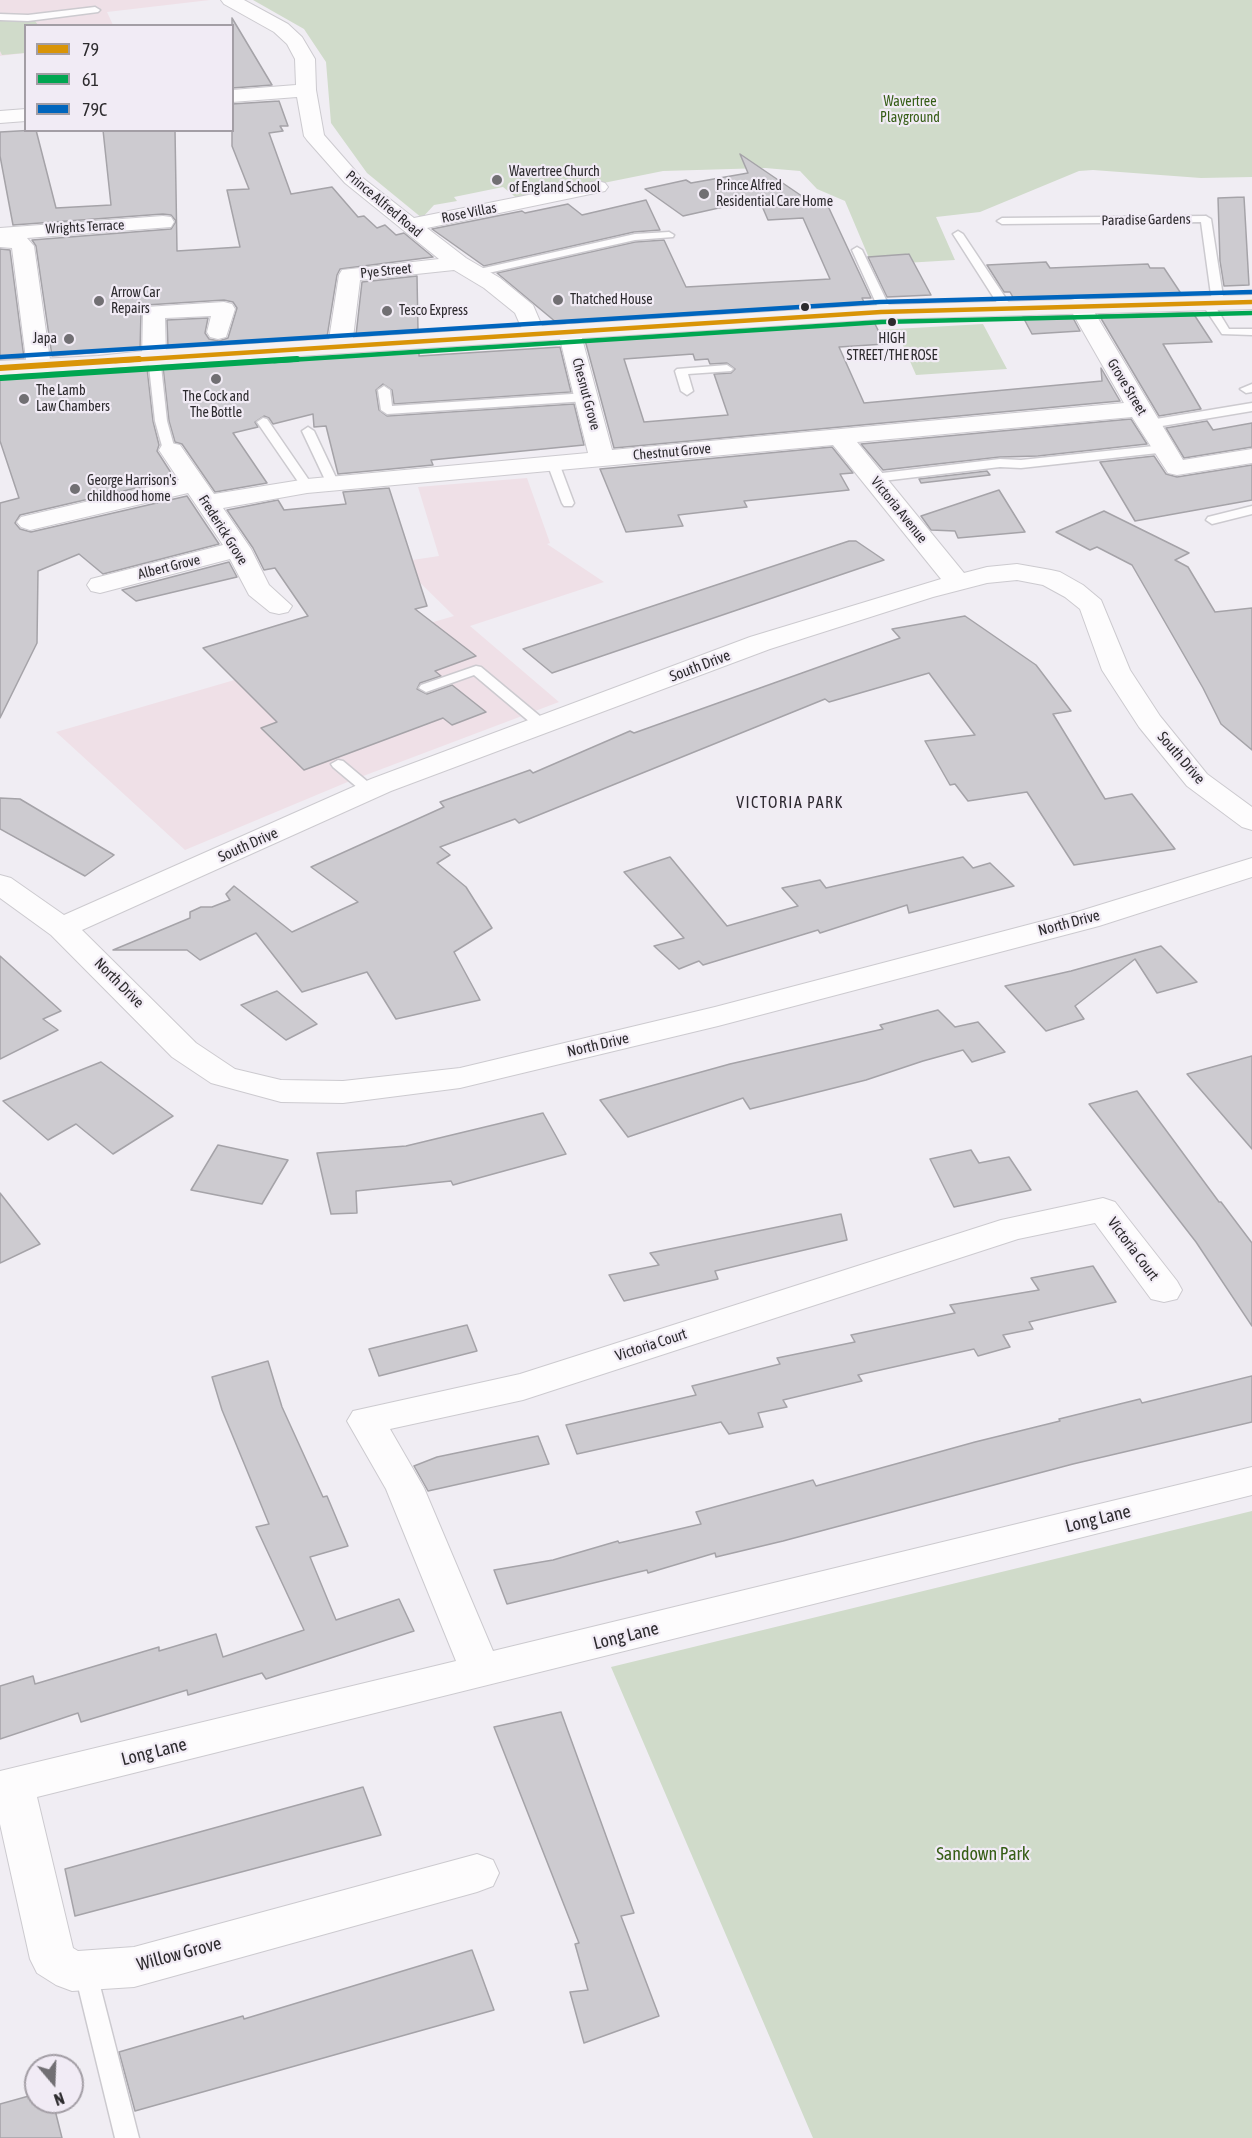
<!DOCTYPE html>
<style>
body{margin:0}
#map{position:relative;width:1252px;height:2138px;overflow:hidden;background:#f0edf3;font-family:"Asap Condensed",sans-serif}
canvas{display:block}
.legend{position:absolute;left:24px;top:24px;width:210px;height:108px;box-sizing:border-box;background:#f1ebf5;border:2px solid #a39ea5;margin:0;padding:8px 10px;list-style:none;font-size:18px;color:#2d2b2e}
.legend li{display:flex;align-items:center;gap:12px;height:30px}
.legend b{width:30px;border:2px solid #a39ea5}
.north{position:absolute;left:24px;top:2054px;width:60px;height:60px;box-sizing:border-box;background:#f1ebf5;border:2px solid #a39ea5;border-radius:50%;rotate:161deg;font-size:16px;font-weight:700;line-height:24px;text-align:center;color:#2d2b2e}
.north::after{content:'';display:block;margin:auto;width:21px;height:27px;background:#716f73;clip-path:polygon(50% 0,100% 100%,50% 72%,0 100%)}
</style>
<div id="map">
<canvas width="1252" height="2138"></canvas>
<ul class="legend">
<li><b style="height:8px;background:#d99407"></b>79</li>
<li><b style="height:8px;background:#00a651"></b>61</li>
<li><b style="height:8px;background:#0065bd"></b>79C</li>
</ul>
<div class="north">N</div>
</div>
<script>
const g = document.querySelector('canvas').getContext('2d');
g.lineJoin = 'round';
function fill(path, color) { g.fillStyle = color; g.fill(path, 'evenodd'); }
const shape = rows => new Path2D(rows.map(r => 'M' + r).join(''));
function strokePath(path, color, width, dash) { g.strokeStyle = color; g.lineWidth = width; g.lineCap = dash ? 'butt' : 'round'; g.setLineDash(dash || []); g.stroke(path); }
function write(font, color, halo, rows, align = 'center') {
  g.font = font + ' "Asap Condensed",sans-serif'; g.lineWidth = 4.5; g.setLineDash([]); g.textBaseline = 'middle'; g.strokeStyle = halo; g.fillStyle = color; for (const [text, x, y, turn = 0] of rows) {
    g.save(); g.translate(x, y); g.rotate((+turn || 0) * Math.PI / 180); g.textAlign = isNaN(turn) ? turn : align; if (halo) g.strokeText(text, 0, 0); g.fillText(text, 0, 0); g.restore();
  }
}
const education = shape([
 [0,0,210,0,107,12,113,25,26,26,25,53,0,56],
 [527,478,550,543,547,544,604,582,470,626,559,702,350,781,185,850,56,732,454,616,399,562,439,556,418,487]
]);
const green = shape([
 [253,0,1252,0,1252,177,1201,178,1093,170,1079,171,980,212,936,217,955,260,872,265,845,201,817,189,800,171,765,168,663,171,519,200,503,187,454,197,457,201,434,205,422,218,367,173,331,123,326,62,304,29],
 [0,20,35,21,38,25,26,26,25,53,2,55,0,51],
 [983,324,1007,369,916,375,902,343,885,344,878,330],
 [1252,1511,1252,2138,813,2138,611,1667]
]);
const building = shape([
 [232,18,272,85,232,88,232,18],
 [279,101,288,126,280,126,283,131,269,133,291,194,332,187,358,217,364,216,377,228,385,225,396,235,404,233,433,257,340,269,337,275,327,337,168,347,167,320,208,318,205,333,209,339,219,341,228,338,237,308,233,302,224,300,146,305,141,312,140,349,52,356,36,246,32,240,171,229,176,221,171,215,163,214,13,225,0,156,0,132,36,130,56,208,111,205,103,130,175,130,177,251,240,247,227,190,249,189,232,146,232,104,279,101],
 [740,154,815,205,827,204,871,298,862,298,865,304,557,323,497,273,635,242,664,240,686,287,830,279,803,218,768,220,759,199,683,216,645,189,686,180,691,183,748,173,740,154],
 [1244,197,1249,285,1224,286,1220,261,1218,198,1244,197],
 [646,200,660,230,634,232,484,266,432,229,522,211,525,213,568,204,582,215,646,200],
 [0,249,10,250,24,358,0,359,0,249],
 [909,254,931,295,887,297,868,257,909,254],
 [1046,262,1050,268,1148,264,1150,268,1164,268,1182,295,1014,299,1010,292,1004,292,987,265,1046,262],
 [417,276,418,331,356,335,362,282,417,276],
 [1193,313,1212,342,1163,344,1201,409,1159,416,1099,315,1193,313],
 [1072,316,1080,331,1032,334,1023,317,1072,316],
 [874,322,885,344,839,347,864,403,1102,381,1101,368,1120,401,614,448,585,340,874,322],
 [693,354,695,360,708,359,710,364,727,363,735,369,731,373,714,374,728,415,644,422,624,359,693,354],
 [560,347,571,392,394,404,392,390,383,384,376,390,379,410,387,416,574,404,584,445,431,460,433,465,338,474,326,426,314,427,313,414,273,424,269,418,264,416,255,422,258,427,233,433,267,483,215,492,182,444,175,442,169,421,163,367,419,351,419,356,560,347],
 [147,368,153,421,159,445,157,451,175,479,20,515,15,523,20,529,31,532,187,496,219,544,103,574,79,554,38,571,37,643,0,718,0,503,19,498,0,441,0,377,147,368],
 [1131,419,1147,444,1038,456,1000,457,883,470,861,444,1131,419],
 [1207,421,1213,430,1252,423,1252,447,1184,458,1166,428,1207,421],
 [832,447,853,473,840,474,849,490,744,501,747,507,678,515,683,526,626,532,600,469,832,447],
 [1154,456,1166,474,1177,477,1252,465,1252,500,1135,521,1100,462,1154,456],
 [987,471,990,475,921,483,919,479,987,471],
 [389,488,427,606,415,609,476,656,435,671,441,676,420,683,417,689,427,694,452,685,486,712,452,725,443,718,304,770,261,728,277,722,203,648,308,616,275,568,264,570,253,548,227,510,278,500,284,510,346,504,343,492,389,488],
 [999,490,1025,532,958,538,955,531,931,530,921,516,999,490],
 [1104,511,1189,553,1175,560,1188,567,1215,612,1252,608,1252,750,1221,724,1203,688,1132,565,1097,547,1090,550,1056,532,1104,511],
 [849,541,856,541,884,560,552,673,523,649,849,541],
 [229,562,237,577,136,601,122,590,229,562],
 [965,616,1036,665,1071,711,1053,714,1105,799,1132,794,1175,849,1074,865,1027,792,968,801,955,784,950,785,925,741,975,735,929,673,829,702,825,699,519,823,515,819,440,847,450,855,437,863,466,887,492,928,454,952,480,1000,396,1019,367,972,302,992,256,933,200,960,187,950,113,950,190,918,190,912,201,907,212,907,230,900,226,894,234,886,292,932,358,902,311,867,444,807,440,802,530,770,533,773,630,731,634,733,900,638,892,629,965,616],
 [0,798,20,799,114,855,85,876,0,829,0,798],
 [670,857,727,926,798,906,782,888,820,880,826,888,963,857,973,868,990,863,1014,886,909,913,907,905,820,933,818,930,703,965,699,961,679,969,654,946,684,938,624,872,670,857],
 [1161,946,1197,982,1157,993,1135,959,1075,1006,1084,1019,1046,1031,1005,986,1071,971,1161,946],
 [0,956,61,1011,43,1019,58,1030,0,1059,0,956],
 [277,991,317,1024,286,1040,241,1005,277,991],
 [938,1010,955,1027,978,1022,1005,1052,972,1062,963,1050,923,1061,866,1080,750,1109,743,1098,628,1137,600,1100,730,1064,883,1029,880,1025,938,1010],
 [1252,1056,1252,1149,1187,1074,1252,1056],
 [101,1062,173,1116,113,1154,76,1124,48,1140,3,1101,101,1062],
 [1137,1091,1219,1202,1221,1202,1252,1243,1252,1326,1196,1242,1089,1104,1137,1091],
 [543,1113,566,1154,453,1185,451,1181,356,1191,357,1213,331,1214,317,1153,406,1146,543,1113],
 [218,1145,288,1160,262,1204,191,1190,218,1145],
 [971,1150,979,1163,1009,1157,1031,1190,954,1207,930,1159,971,1150],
 [0,1193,40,1244,0,1263,0,1193],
 [841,1214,847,1240,715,1271,718,1279,624,1301,609,1275,659,1265,650,1253,841,1214],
 [1093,1266,1116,1302,1029,1322,1033,1329,1003,1335,1010,1347,978,1356,974,1349,858,1375,862,1381,783,1400,787,1407,758,1413,763,1427,729,1434,721,1422,577,1454,566,1425,696,1395,692,1386,780,1364,777,1358,855,1342,851,1335,955,1313,950,1305,1039,1290,1031,1278,1093,1266],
 [467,1325,477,1351,379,1376,369,1349,467,1325],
 [268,1361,282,1407,323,1497,327,1496,348,1546,310,1557,336,1620,399,1599,414,1631,266,1679,262,1673,188,1695,187,1690,81,1722,78,1713,0,1739,0,1686,33,1676,35,1684,159,1647,159,1651,216,1634,223,1657,304,1630,256,1527,269,1524,222,1410,212,1377,268,1361],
 [1252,1376,1252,1422,1073,1464,783,1541,716,1557,715,1553,648,1573,647,1570,507,1604,494,1570,553,1560,618,1541,619,1543,701,1524,696,1512,813,1480,816,1486,975,1442,1060,1421,1059,1419,1140,1399,1142,1403,1252,1376],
 [538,1436,549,1464,428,1491,414,1466,437,1457,538,1436],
 [561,1712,634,1913,621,1916,659,2016,584,2043,570,1992,588,1990,575,1944,579,1943,494,1727,561,1712],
 [363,1787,381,1835,75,1916,65,1869,363,1787],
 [472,1950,494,2010,135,2111,119,2052,243,2016,244,2019,472,1950],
 [36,2094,36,2102,53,2102,62,2138,0,2138,0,2104,36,2094]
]);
const lane = shape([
 [95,7,100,10,98,12,28,21,0,20,0,14,28,15,95,7],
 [1206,216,1211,219,1224,303,1222,305,1215,306,1229,329,1252,329,1252,335,1222,334,1202,304,1208,301,1212,302,1201,222,1002,224,997,221,1002,218,1206,216],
 [958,231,963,234,1013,309,1011,311,1007,312,1001,309,953,234,958,231],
 [669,232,674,235,673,237,635,240,475,276,469,273,475,270,635,234,669,232],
 [857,247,862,250,892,312,890,314,886,315,880,312,852,250,857,247],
 [154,354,160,357,167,421,174,446,168,450,162,446,155,421,148,357,154,354],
 [727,365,733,369,731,371,688,374,693,391,687,395,681,391,675,371,677,369,727,365],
 [1252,384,1252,392,1246,393,1240,389,1252,384],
 [384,386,390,390,392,406,587,393,593,397,587,401,387,414,381,410,378,390,384,386],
 [1252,403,1252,411,1150,428,1144,424,1150,420,1252,403],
 [263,418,267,419,313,486,311,489,307,490,301,486,257,422,263,418],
 [308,427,314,431,339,484,337,487,329,487,327,484,302,431,308,427],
 [1163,445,1167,446,1167,452,1021,468,1000,467,874,482,868,478,874,474,1000,459,1021,460,1163,445],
 [553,459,559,463,574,503,572,506,564,506,562,503,547,463,553,459],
 [1252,506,1252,514,1212,524,1206,520,1208,517,1252,506],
 [476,666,481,667,547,722,549,725,547,728,537,728,474,675,426,692,419,688,421,685,476,666],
 [338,760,343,761,374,787,376,790,374,793,364,793,333,767,331,764,338,760],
 [85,1960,93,1963,96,1970,139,2138,115,2138,74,1970,77,1963,85,1960]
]);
const street = shape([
 [221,0,244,0,288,24,302,37,315,59,316,90,324,135,359,175,414,218,598,181,605,183,608,187,605,191,427,228,466,258,500,278,533,305,545,333,542,338,534,340,526,338,515,313,484,288,454,270,360,280,352,346,348,351,340,353,332,351,328,346,339,275,342,270,439,259,345,183,307,140,304,136,297,97,232,102,232,90,296,85,295,59,287,44,274,32,224,4,221,0],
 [26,109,26,121,0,123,0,111,26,109],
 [163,216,171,217,174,222,171,227,27,238,34,246,51,367,47,372,39,374,31,372,27,367,12,248,0,247,0,228,163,216],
 [1079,298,1087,300,1183,460,1252,449,1252,463,1177,475,1168,473,1132,417,857,442,964,573,987,567,1017,564,1051,570,1060,572,1083,585,1101,600,1130,670,1160,716,1207,774,1252,807,1252,830,1242,827,1187,786,1139,727,1102,670,1080,609,1065,597,1043,585,1017,580,987,583,933,597,770,649,391,791,82,930,196,1043,235,1069,281,1080,343,1081,460,1068,715,1007,1077,912,1252,858,1252,877,1099,926,718,1026,460,1088,343,1103,281,1102,211,1083,172,1057,51,935,0,898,0,875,11,878,64,915,371,779,750,637,941,579,833,445,307,493,223,508,251,549,269,585,292,606,288,612,279,614,270,612,249,595,230,559,100,593,91,591,87,585,91,579,223,545,188,493,30,530,21,527,17,522,21,517,179,480,159,450,162,445,171,443,180,445,214,494,307,479,588,453,558,331,561,326,569,324,577,326,580,331,612,450,1124,403,1068,305,1071,300,1079,298],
 [224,302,232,304,235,309,226,337,218,339,210,337,207,332,211,316,165,318,166,357,162,362,154,364,146,362,142,357,143,312,146,307,224,302],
 [1103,1198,1115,1202,1177,1281,1182,1290,1177,1299,1164,1302,1151,1299,1095,1223,1018,1239,523,1400,390,1429,424,1488,493,1651,1252,1467,1252,1495,37,1797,73,1948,78,1951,134,1947,477,1854,493,1860,499,1873,493,1886,477,1892,134,1987,72,1991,56,1985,37,1973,30,1959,0,1824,0,1771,456,1661,386,1489,347,1421,353,1411,520,1374,1001,1220,1103,1198]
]);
const secondary = shape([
 [1252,295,1252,309,881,319,0,375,0,361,98,356,154,350,881,305,1252,295]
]);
const bus1Far1 = shape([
 [115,361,881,312,1252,302]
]);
const bus1 = shape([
 [0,368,139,359]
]);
const bus2Far1 = shape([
 [274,361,882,322,1252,313]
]);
const bus2 = shape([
 [1,378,297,359]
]);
const bus3 = shape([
 [0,357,880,302,1252,292]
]);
const markers = [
 [497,180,6,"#716f73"],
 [704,194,6,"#716f73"],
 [558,300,6,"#716f73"],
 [99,301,6,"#716f73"],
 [805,307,5,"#2d2b2e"],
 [387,311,6,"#716f73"],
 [892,322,5,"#2d2b2e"],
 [69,339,6,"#716f73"],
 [216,379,6,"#716f73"],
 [24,399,6,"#716f73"],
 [75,489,6,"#716f73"]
];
const farParknames = [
 ["Wavertree",910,102],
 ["Playground",910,118]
];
const farPoinames = [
 ["Wavertree Church",509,172],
 ["of England School",509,188],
 ["Prince Alfred",716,186],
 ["Residential Care Home",716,202],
 ["Arrow Car",111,293],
 ["Repairs",111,309],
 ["Thatched House",570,300],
 ["Tesco Express",399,311],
 ["Japa",57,339,"right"],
 ["The Lamb",36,391],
 ["Law Chambers",36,407],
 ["The Cock and",216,397,"center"],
 ["The Bottle",216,413,"center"],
 ["George Harrison's",87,481],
 ["childhood home",87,497]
];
const farStreetnames = [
 ["Prince Alfred Road",384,204,40],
 ["Rose Villas",469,213,-11],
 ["Paradise Gardens",1146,220,-1],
 ["Wrights Terrace",85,227,-3],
 ["Pye Street",386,271,-6],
 ["Grove Street",1127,387,59],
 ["Chesnut Grove",586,394,75],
 ["Chestnut Grove",672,452,-5],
 ["Victoria Avenue",899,510,51],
 ["Frederick Grove",223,530,58],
 ["Albert Grove",169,567,-14]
];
const busNames = [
 ["HIGH",892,339],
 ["STREET/THE ROSE",892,356]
];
const streetNames = [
 ["South Drive",700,666,-21],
 ["South Drive",1181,758,49],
 ["South Drive",248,845,-24],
 ["North Drive",1069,923,-15],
 ["North Drive",119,983,45],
 ["North Drive",598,1045,-13],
 ["Victoria Court",1133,1249,53],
 ["Victoria Court",651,1345,-18]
];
const neighbourhoodNames = [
 ["VICTORIA PARK",790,803]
];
const nearStreetnames = [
 ["Long Lane",1098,1519,-14],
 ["Long Lane",626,1636,-14],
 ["Long Lane",154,1752,-14],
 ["Willow Grove",179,1954,-15]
];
const nearParknames = [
 ["Sandown Park",983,1854]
];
fill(education, '#efe0e7');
fill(green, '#d0dbca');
fill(building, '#cdcbd0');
strokePath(building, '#a5a3a8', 1.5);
strokePath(lane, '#cccacf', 3);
strokePath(street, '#cccacf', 2);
strokePath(secondary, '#cccacf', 2);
fill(lane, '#fdfcfd');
fill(street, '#fdfcfd');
fill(secondary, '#f5f1f2');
strokePath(bus1Far1, '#d99407', 4.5);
strokePath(bus1, '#d99407', 6);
strokePath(bus2Far1, '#00a651', 4.5);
strokePath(bus2, '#00a651', 6);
strokePath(bus3, '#0065bd', 4.5);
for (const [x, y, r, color] of markers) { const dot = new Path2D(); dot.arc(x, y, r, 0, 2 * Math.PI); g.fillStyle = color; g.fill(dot); strokePath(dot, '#f1ebf5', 2); }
write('14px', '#355d15', '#f1ebf5', farParknames);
write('14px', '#2d2b2e', '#f1ebf5', farPoinames, 'left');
write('14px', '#2d2b2e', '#f1ebf5', farStreetnames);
write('14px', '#2d2b2e', '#f1ebf5', busNames);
write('15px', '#2d2b2e', '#f1ebf5', streetNames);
g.letterSpacing = '1.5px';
write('16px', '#2e2a31', '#f1ebf5', neighbourhoodNames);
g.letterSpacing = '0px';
write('18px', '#2d2b2e', '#f1ebf5', nearStreetnames);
write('18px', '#355d15', '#f1ebf5', nearParknames);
</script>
